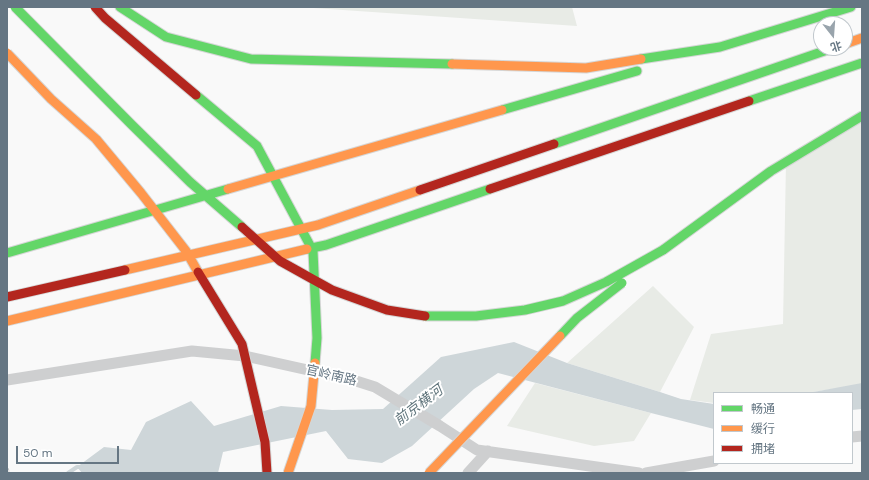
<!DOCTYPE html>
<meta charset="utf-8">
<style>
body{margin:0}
#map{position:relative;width:869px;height:480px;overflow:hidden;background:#f9f9f9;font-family:"DM Sans","Noto Sans SC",sans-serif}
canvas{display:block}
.frame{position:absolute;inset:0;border:8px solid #657683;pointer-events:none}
.legend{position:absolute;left:713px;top:392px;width:140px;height:72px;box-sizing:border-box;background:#fff;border:1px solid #c1c8cd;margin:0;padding:5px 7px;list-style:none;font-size:12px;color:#657683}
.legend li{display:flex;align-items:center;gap:8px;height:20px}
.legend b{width:20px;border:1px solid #c1c8cd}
.north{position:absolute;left:813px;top:16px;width:40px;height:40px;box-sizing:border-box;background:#fff;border:1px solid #c1c8cd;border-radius:50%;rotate:163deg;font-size:11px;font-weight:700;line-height:16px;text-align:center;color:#657683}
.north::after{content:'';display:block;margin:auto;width:14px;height:18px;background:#99a4ac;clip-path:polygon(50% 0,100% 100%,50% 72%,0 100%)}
.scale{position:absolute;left:16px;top:446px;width:103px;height:18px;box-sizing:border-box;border:2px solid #657683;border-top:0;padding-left:5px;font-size:12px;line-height:14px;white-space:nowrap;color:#657683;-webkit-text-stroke:3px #fff;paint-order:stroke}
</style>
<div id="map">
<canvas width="869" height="480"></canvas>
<div class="frame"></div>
<ul class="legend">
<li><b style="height:5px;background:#63d668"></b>畅通</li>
<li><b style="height:5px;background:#ff974d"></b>缓行</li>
<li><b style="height:5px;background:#b3261e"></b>拥堵</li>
</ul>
<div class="north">北</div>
<div class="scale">50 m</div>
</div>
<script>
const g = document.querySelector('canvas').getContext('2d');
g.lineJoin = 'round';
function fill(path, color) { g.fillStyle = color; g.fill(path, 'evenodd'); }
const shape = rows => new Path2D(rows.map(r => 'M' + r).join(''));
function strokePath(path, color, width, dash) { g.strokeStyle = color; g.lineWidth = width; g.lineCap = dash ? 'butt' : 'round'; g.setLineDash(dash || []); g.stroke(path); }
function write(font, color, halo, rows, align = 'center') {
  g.font = font + ' "DM Sans","Noto Sans SC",sans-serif'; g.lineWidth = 4; g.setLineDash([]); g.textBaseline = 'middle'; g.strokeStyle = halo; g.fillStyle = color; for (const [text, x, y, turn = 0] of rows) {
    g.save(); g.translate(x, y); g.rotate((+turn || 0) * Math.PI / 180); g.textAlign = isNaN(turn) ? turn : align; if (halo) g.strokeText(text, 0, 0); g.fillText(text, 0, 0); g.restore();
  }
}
const green = shape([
 [299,7,572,7,577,26],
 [862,117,862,384,808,393,714,393,714,403,690,400,711,334,783,324,786,162],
 [653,286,694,327,660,392,567,363],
 [535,383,651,413,634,441,594,446,507,426]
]);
const water = shape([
 [514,342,567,363,660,392,681,399,714,404,714,429,651,413,498,373,474,389,412,446,382,463,348,459,326,431,223,452,218,473,82,473,77,467,104,447,131,450,146,422,191,401,214,426,281,406,332,410,383,409,441,357],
 [862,383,862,409,852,410,852,393,808,393]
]);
const stream = shape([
 [68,473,77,467,81,467]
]);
const street = shape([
 [7,380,192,351,245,356,353,380,375,387,440,426,477,450,639,473],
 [852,437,862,436],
 [468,473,488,451],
 [646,473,714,461]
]);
const fast = shape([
 [120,7,166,37,251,59,452,64],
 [641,59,720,47,851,7],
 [502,110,637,71],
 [663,250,771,171,862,116]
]);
const slow = shape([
 [845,44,862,38],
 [452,64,586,68,641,59]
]);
const rail = shape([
 [7,470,7,473]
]);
const fastBridge = shape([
 [15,7,132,125,190,182,242,227],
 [196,95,257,146,313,251,317,338,315,363],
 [749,101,862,63],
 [554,144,833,48],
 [307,249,326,245,490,189],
 [7,253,228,189],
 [425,316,476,316,525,310,563,301,606,282,663,250],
 [560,336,577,318,622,283]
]);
const slowBridge = shape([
 [7,53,51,99,96,139,141,193,186,251,198,272],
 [228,189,502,110],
 [125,270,318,225,420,190],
 [7,321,307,249],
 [288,473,311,406,315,363],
 [429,473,560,336]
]);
const jamBridge = shape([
 [95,7,105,18,196,95],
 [490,189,749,101],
 [420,190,554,144],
 [242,227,280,261,332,290,387,310,425,316],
 [198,272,242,344,265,442,267,473],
 [7,297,125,270]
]);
const streetNames = [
 ["官岭南路",331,376,13]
];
const waterNames = [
 ["前京横河",419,406,-37]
];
fill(green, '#e8ebe6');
fill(water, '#ced6d9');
strokePath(stream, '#ced6d9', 4);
strokePath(fast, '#d5d6d6', 11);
strokePath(slow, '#d5d6d6', 11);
strokePath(street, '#cecfd0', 11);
strokePath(fast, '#63d668', 9);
strokePath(slow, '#ff974d', 9);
strokePath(rail, '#c3c5c6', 4.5);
strokePath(rail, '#fff', 3, [9]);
strokePath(fastBridge, '#d5d6d6', 11, []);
strokePath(slowBridge, '#d5d6d6', 11, []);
strokePath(jamBridge, '#d5d6d6', 11, []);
strokePath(fastBridge, '#63d668', 9);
strokePath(slowBridge, '#ff974d', 9);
strokePath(jamBridge, '#b3261e', 9);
write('13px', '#657683', '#fff', streetNames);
write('italic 14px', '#60757c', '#fff', waterNames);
</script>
